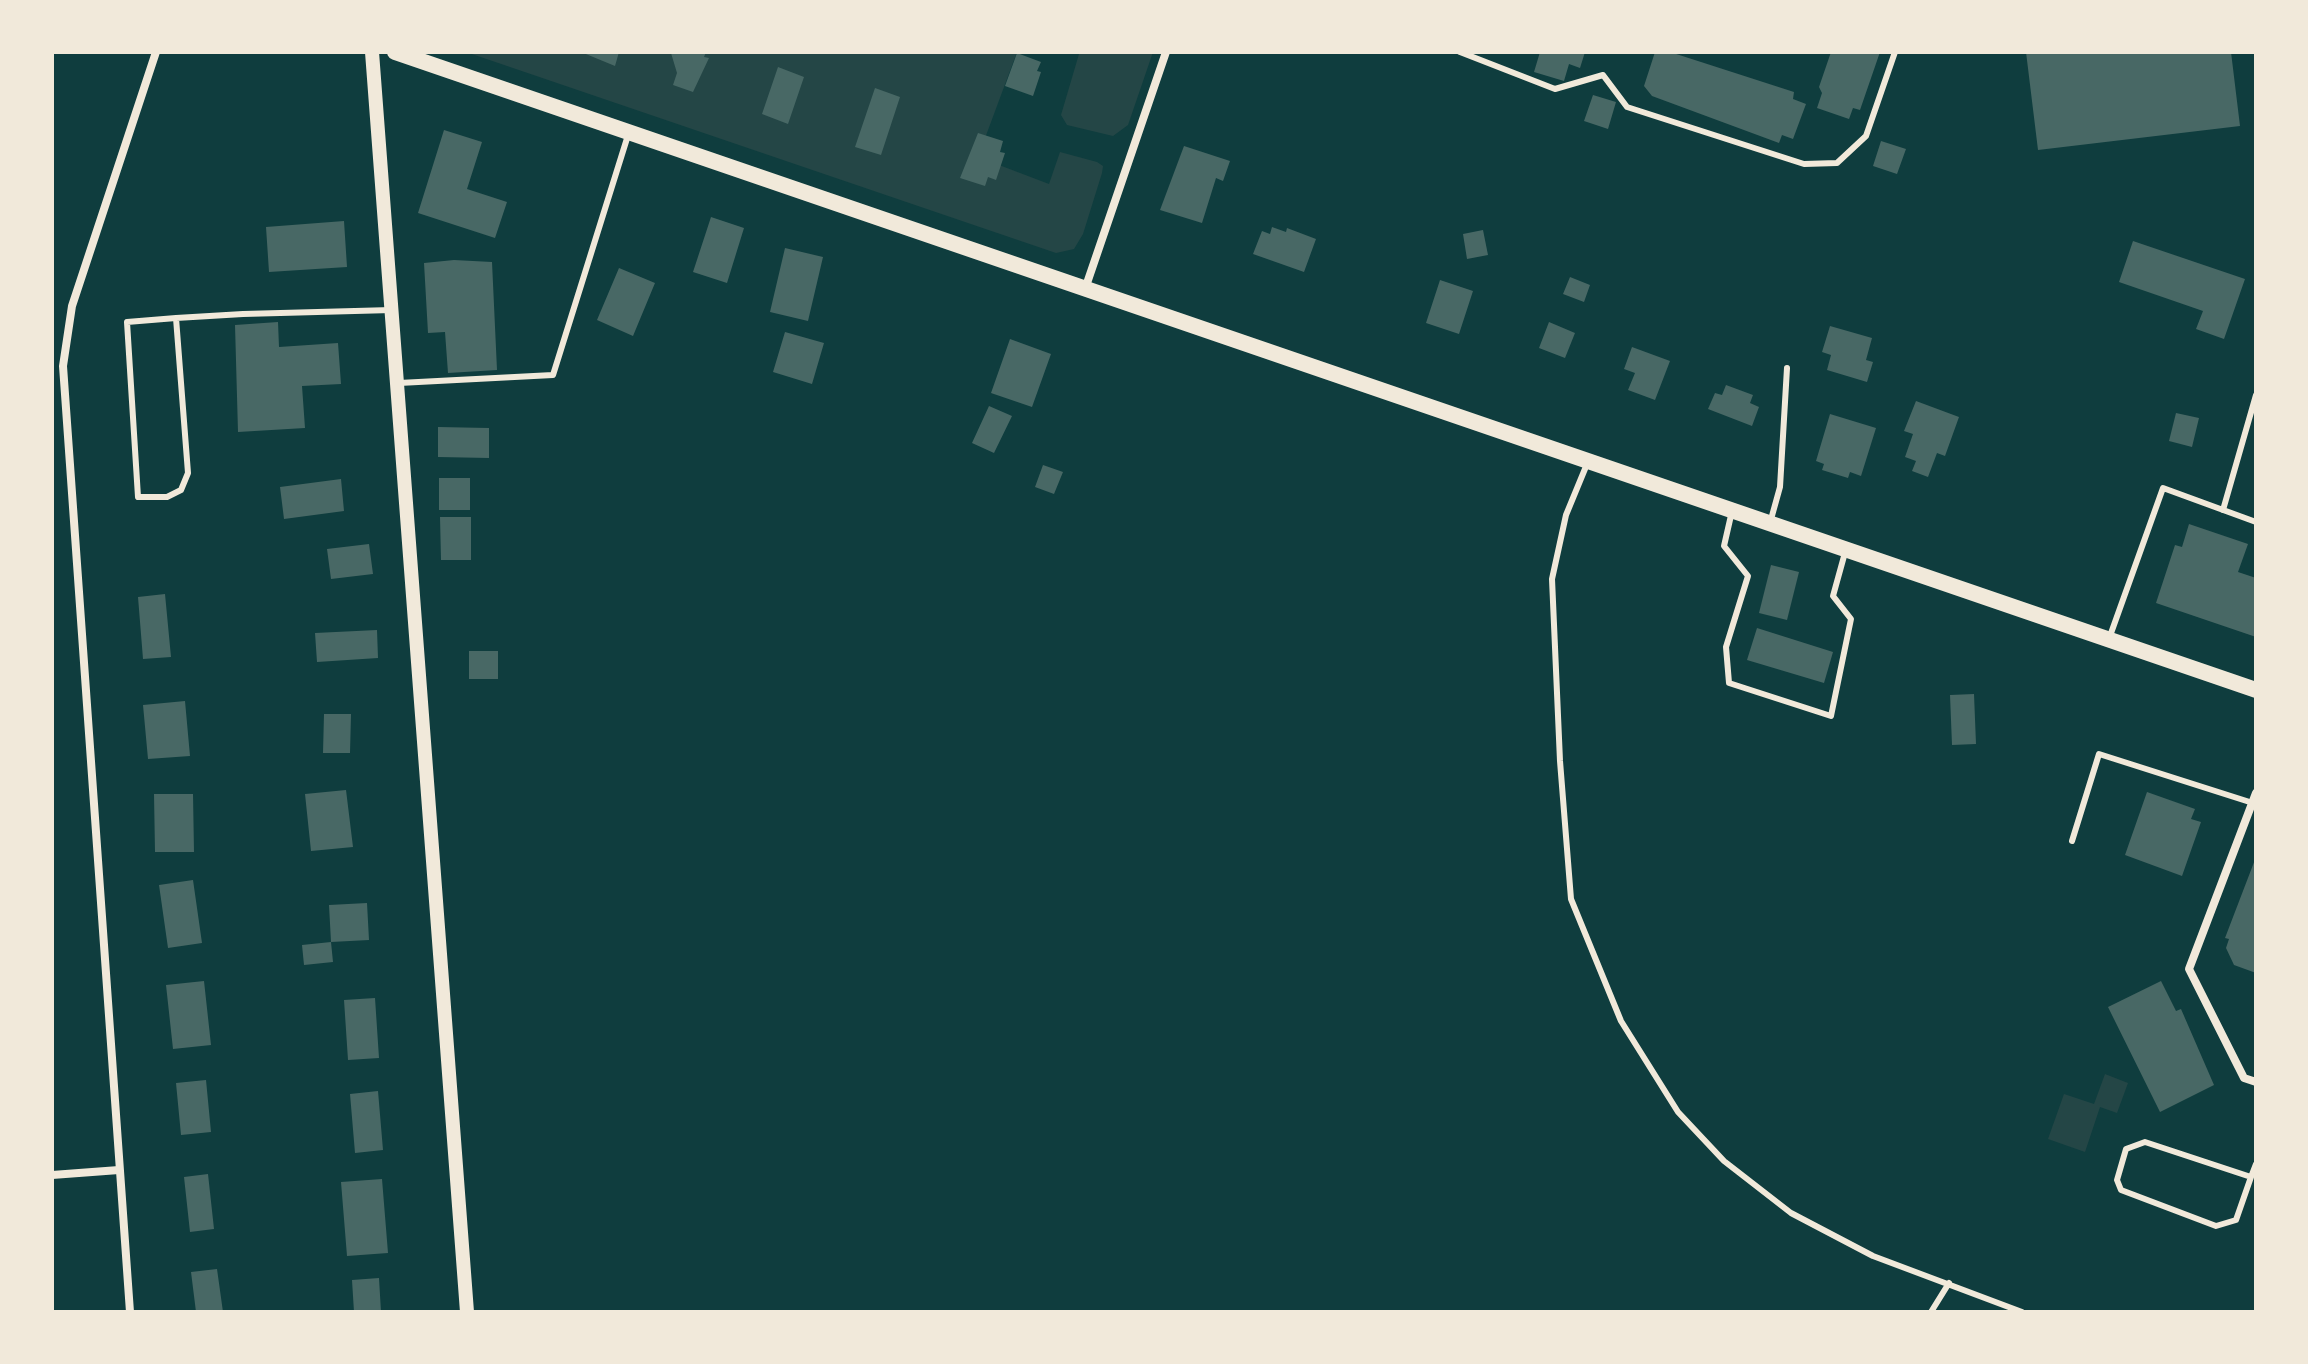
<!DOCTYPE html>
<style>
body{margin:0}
#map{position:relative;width:2308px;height:1364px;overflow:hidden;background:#0f3d3e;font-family:Signika,sans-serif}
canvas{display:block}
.frame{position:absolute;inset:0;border:54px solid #f1e9da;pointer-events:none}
</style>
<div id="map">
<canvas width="2308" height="1364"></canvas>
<div class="frame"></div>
</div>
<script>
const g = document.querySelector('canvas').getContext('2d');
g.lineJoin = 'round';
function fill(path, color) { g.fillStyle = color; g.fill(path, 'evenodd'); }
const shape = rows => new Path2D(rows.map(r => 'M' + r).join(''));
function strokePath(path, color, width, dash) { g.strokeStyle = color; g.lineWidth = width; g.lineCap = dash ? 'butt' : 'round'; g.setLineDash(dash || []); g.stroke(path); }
const green = shape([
 [466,52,1017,52,978,157,1049,184,1060,152,1097,162,1103,166,1102,173,1083,234,1074,249,1056,253],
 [1075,52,1153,52,1128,125,1113,136,1067,125,1061,115,1079,54],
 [2105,1074,2128,1083,2117,1113,2100,1107,2085,1152,2048,1139,2064,1094,2094,1104]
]);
const building = shape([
 [581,52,619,52,615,66],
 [706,52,704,57,709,58,693,92,673,85,677,73,671,53],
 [1540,52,1585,52,1580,68,1569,64,1564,81,1534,72],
 [1655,52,1670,52,1794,92,1793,99,1806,104,1793,139,1782,135,1779,143,1652,96,1644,86],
 [1831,52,1880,52,1860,110,1853,108,1849,119,1817,108,1822,93,1819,87],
 [2026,52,2231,52,2240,126,2038,150],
 [1017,53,1041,62,1037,71,1041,72,1033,96,1005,86],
 [778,67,804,77,788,124,762,114],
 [875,88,900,97,881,155,855,147],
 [1593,95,1616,102,1608,129,1584,121],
 [444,130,482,142,467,189,507,202,495,238,418,213],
 [978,133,1003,141,1000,152,1005,153,996,180,988,177,985,186,960,178],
 [1881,141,1906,149,1897,174,1873,166],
 [1184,146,1230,161,1223,181,1216,178,1202,223,1160,210],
 [711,217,744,228,727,283,693,272],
 [344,221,347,267,269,272,266,227],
 [1272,227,1286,232,1287,228,1316,239,1304,272,1253,254,1262,231,1270,234],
 [1483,230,1488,255,1467,259,1463,234],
 [2133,241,2245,279,2224,339,2196,329,2203,311,2119,282],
 [785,248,823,257,808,321,770,312],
 [454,260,492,262,497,370,448,373,445,332,428,333,424,263],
 [619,268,655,283,633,336,597,320],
 [1570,277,1590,285,1584,302,1563,294],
 [1440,280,1473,291,1459,334,1426,323],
 [278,322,279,347,338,343,341,384,302,386,305,428,238,432,235,325],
 [1549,322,1575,333,1565,358,1539,348],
 [1830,326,1872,338,1866,360,1873,362,1867,382,1827,370,1831,355,1822,352],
 [785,332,824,343,812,384,773,372],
 [1010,339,1051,354,1032,407,991,393],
 [1632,347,1670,361,1655,400,1628,390,1635,373,1624,369],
 [1726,385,1753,395,1750,403,1759,407,1752,426,1708,409,1715,393,1722,395],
 [1916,401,1959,417,1945,456,1937,453,1928,477,1912,471,1916,461,1905,457,1913,434,1904,431],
 [989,406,1012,416,994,453,972,443],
 [2176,413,2199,418,2192,447,2169,441],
 [1830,414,1876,428,1861,476,1850,472,1848,478,1822,470,1824,464,1816,461],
 [438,427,489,428,489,458,438,457],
 [1043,465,1063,472,1054,494,1035,487],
 [439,478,470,478,470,510,439,510],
 [341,479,344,511,284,519,280,487],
 [440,517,471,517,471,560,441,560],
 [2189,524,2248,544,2238,572,2256,578,2256,637,2156,603,2175,545,2182,547],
 [369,544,373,574,331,579,327,549],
 [1771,565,1799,572,1787,620,1759,613],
 [165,594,171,657,143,659,138,597],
 [1757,628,1833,652,1824,683,1747,660],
 [377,630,378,658,317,662,315,633],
 [469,651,498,651,498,679,469,679],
 [1974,694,1976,744,1952,745,1950,695],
 [185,701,190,756,148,759,143,705],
 [324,714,351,714,350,753,323,753],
 [346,790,353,847,311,851,305,794],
 [2147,792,2195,809,2191,819,2201,822,2182,876,2125,855],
 [154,794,193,794,194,852,155,852],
 [2256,857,2256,973,2234,965,2226,948,2229,939,2225,938],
 [193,880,202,943,168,948,159,885],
 [367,903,369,940,331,942,329,905],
 [331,942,333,962,304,965,302,945],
 [204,981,211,1045,173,1049,166,985],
 [2161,981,2176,1011,2181,1009,2214,1085,2160,1112,2108,1007],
 [375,998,379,1058,348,1060,344,1000],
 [206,1080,211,1132,181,1135,176,1083],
 [378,1091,383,1150,355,1153,350,1094],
 [208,1174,214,1229,190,1232,184,1177],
 [382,1179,388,1253,347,1256,341,1182],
 [217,1269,223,1312,196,1312,191,1272],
 [379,1278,381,1312,354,1312,352,1280]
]);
const service = shape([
 [1460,52,1555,89,1603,75,1627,107,1804,164,1837,163,1866,136,1895,52],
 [176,318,188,473,181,490,167,497,138,497,127,322,176,318,243,314,392,310],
 [399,383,553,375,629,132],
 [1587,464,1566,515,1552,579,1560,761,1571,899,1621,1021,1678,1112,1724,1161,1791,1213,1873,1256,2022,1312],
 [2223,510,2256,395],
 [1732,511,1724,546,1748,576,1726,647,1729,683,1831,716,1851,619,1833,596,1846,549],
 [1770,523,1780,487,1787,368],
 [2110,636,2163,488,2256,522],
 [2072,841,2099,754,2256,804],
 [2251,1177,2145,1142,2126,1149,2117,1180,2121,1190,2216,1226,2236,1220,2251,1177,2256,1164],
 [1931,1312,1949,1283]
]);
const minor = shape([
 [1085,289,1166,52],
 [2256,793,2189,969,2244,1078,2256,1082],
 [52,1175,119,1170],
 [130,1312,63,366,72,306,156,52]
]);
const tertiary = shape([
 [372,52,467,1312]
]);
const secondary = shape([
 [395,52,2256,690]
]);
fill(green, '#244646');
fill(building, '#486865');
strokePath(service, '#f1e9da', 6);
strokePath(minor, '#f1e9da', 8);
strokePath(tertiary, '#f1e9da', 14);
strokePath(secondary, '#f1e9da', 16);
</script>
